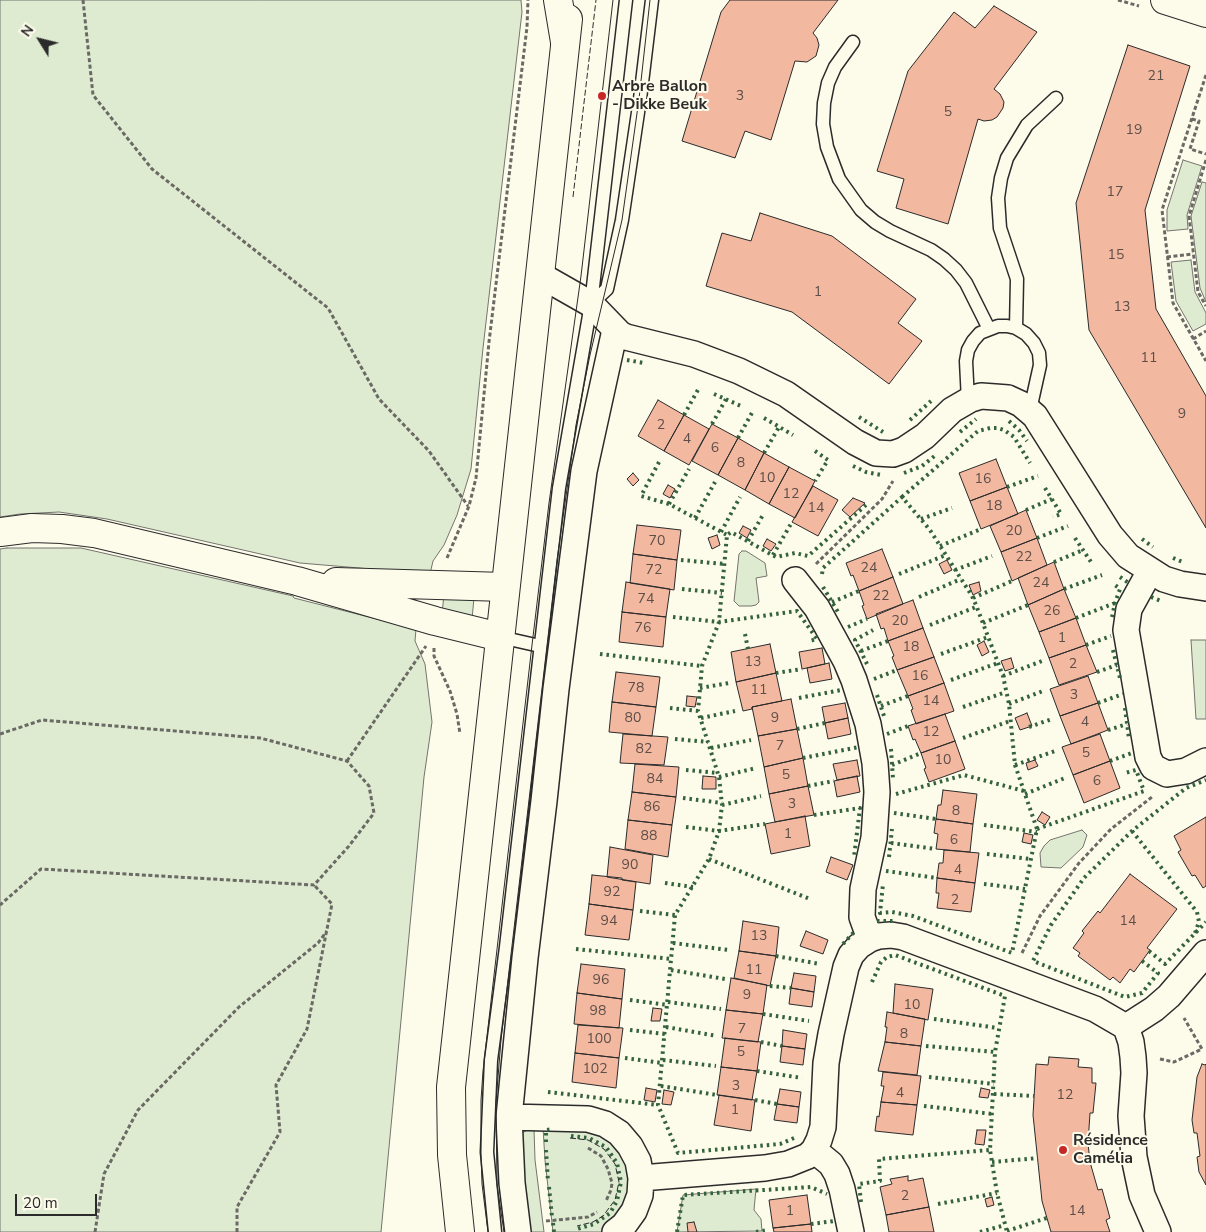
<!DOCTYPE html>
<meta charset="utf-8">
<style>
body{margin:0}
#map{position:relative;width:1206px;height:1232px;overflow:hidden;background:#fdfbea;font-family:"Nunito Sans",sans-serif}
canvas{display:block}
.north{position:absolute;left:15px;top:15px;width:50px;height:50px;-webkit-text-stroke:4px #fdfbea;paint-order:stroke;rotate:306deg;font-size:14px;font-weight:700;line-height:20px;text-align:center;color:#2b2b2b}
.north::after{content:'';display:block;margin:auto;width:18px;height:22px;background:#2b2b2b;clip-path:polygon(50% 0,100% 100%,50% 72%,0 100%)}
.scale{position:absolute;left:15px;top:1194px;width:82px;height:22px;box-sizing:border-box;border:2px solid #2b2b2b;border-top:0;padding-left:6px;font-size:15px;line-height:18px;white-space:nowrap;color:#2b2b2b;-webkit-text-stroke:4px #fdfbea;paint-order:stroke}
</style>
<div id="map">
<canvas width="1206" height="1232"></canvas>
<div class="north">N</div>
<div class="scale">20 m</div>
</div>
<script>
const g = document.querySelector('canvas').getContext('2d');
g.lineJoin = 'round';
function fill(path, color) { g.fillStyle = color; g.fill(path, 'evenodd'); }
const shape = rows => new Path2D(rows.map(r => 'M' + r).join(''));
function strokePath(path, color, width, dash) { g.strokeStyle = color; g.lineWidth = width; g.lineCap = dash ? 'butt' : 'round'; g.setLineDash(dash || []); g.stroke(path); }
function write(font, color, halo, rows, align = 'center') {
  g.font = font + ' "Nunito Sans",sans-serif'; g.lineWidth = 4; g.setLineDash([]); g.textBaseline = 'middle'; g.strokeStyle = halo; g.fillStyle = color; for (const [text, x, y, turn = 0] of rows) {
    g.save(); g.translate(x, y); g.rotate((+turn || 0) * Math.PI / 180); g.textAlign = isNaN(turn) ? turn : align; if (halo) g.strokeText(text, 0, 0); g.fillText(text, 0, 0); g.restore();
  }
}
const green = shape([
 [0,0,521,0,522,12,483,348,471,469,457,515,444,545,433,561,430,574,300,563,107,519,59,512,20,514,0,517,0,0],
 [1183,160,1202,166,1187,215,1188,229,1167,231,1167,210,1183,160],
 [1202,182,1206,183,1206,302,1200,288,1191,216,1202,182],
 [1191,260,1195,292,1206,313,1206,324,1193,331,1176,301,1171,262,1191,260],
 [7,548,81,548,293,596,294,598,416,629,415,641,425,664,432,722,424,777,381,1232,0,1232,0,549,7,548],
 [742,551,746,551,765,563,767,576,756,578,759,602,756,605,751,606,739,606,734,601,739,554,742,551],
 [444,595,474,598,472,619,442,613,444,595],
 [1191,640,1206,640,1206,719,1196,719,1191,640],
 [1082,830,1087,835,1083,847,1061,868,1041,867,1040,853,1044,846,1050,840,1082,830],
 [577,1125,617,1143,635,1187,611,1226,602,1232,553,1232,545,1160,543,1128,577,1125],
 [534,1129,535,1160,544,1232,526,1232,521,1134,527,1130,534,1129],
 [756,1189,754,1210,761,1219,762,1231,677,1232,683,1195,756,1189]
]);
const building = shape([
 [730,0,838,0,813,33,817,38,819,45,816,56,807,62,795,61,771,140,745,131,735,158,682,141,721,12,730,0],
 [994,6,1037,32,994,89,1000,94,1004,102,1003,108,997,117,992,120,984,121,978,119,948,224,896,208,904,179,877,171,908,71,954,12,975,28,994,6],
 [1128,45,1190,66,1145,210,1156,309,1206,396,1206,528,1089,330,1076,203,1128,45],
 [760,213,832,236,916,299,898,323,922,341,889,384,792,312,706,286,722,233,751,241,760,213],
 [658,400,684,415,664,451,638,436,658,400],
 [684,415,709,429,689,465,664,451,684,415],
 [712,424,738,438,718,475,692,461,712,424],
 [738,438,764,453,745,490,718,475,738,438],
 [764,453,789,467,769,504,745,490,764,453],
 [996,459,1007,487,970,501,959,473,996,459],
 [789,467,815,481,795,518,769,504,789,467],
 [633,473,639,480,633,486,627,479,633,473],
 [668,485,675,489,670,498,663,494,668,485],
 [813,486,838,500,818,536,792,522,813,486],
 [1007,487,1018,514,981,529,970,501,1007,487],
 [853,498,865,503,850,517,842,510,853,498],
 [1026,510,1037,538,1001,552,990,526,1026,510],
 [637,525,681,530,677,560,633,554,637,525],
 [743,526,751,530,747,538,739,533,743,526],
 [717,535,720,545,712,549,708,538,717,535],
 [1037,538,1047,565,1012,581,1001,552,1037,538],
 [767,539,776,544,771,551,763,546,767,539],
 [882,549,893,577,859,591,853,575,851,576,846,563,882,549],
 [633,554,677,560,674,590,630,583,633,554],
 [947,560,952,570,944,574,939,564,947,560],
 [1054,562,1064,589,1028,605,1018,578,1054,562],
 [893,577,903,604,867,619,862,606,864,605,859,591,893,577],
 [626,582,670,589,666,617,622,612,626,582],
 [979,582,981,591,973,595,969,585,979,582],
 [1064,589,1076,618,1039,632,1028,605,1064,589],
 [913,600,923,628,888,641,884,628,881,629,876,614,913,600],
 [622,612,666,617,663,647,619,642,622,612],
 [1076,618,1086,645,1049,658,1039,632,1076,618],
 [923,628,934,657,897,670,892,657,894,656,888,641,923,628],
 [984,641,989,652,982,656,977,645,984,641],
 [770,644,776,673,736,682,731,652,770,644],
 [1086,645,1097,672,1059,685,1049,658,1086,645],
 [822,648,825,664,802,669,799,652,822,648],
 [934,657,944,683,908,696,897,670,934,657],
 [1011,658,1014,668,1005,671,1001,661,1011,658],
 [829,663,832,679,810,683,807,668,829,663],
 [616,672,660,677,656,707,612,702,616,672],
 [776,673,782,701,752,707,752,709,743,711,736,682,776,673],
 [1088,676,1098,703,1060,716,1050,689,1088,676],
 [944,683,954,711,916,724,911,710,913,709,908,696,944,683],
 [687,696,697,697,695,707,686,706,687,696],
 [791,699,797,729,758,736,752,707,791,699],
 [612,702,656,707,652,736,609,732,612,702],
 [845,703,848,718,825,723,822,707,845,703],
 [1098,703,1108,730,1071,744,1060,716,1098,703],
 [1027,713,1032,726,1020,730,1015,718,1027,713],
 [945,714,955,741,921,753,915,739,913,740,908,726,945,714],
 [848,718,851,734,828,739,825,723,848,718],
 [797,729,803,758,764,767,758,736,797,729],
 [623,734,668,737,664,765,620,763,623,734],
 [1100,734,1110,761,1073,775,1062,747,1100,734],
 [955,741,965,769,929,782,924,769,926,768,921,753,955,741],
 [803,758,808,786,769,794,764,767,803,758],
 [857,760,860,776,837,780,833,764,857,760],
 [1035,760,1038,766,1028,770,1026,763,1035,760],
 [1110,761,1120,788,1084,803,1073,775,1110,761],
 [635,764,679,767,676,797,632,792,635,764],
 [703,776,716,777,716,789,702,789,703,776],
 [857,776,860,792,837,797,834,781,857,776],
 [808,786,814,815,775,822,769,794,808,786],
 [943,790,977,794,973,824,936,819,938,805,941,805,943,790],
 [632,792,676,797,672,825,628,820,632,792],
 [1042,812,1050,817,1045,825,1037,820,1042,812],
 [805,816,810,846,771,854,765,824,805,816],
 [1206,817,1206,886,1203,888,1195,875,1192,876,1178,852,1181,850,1174,836,1206,817],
 [936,819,973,824,970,852,936,849,938,834,934,833,936,819],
 [628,820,672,825,668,857,625,849,628,820],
 [1024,833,1033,835,1031,844,1022,842,1024,833],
 [610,847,653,855,650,884,607,877,610,847],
 [944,850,979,853,975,883,937,878,939,863,943,863,944,850],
 [831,857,853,865,847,880,826,872,831,857],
 [1130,874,1177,909,1147,948,1150,950,1134,972,1130,969,1120,983,1113,977,1110,980,1078,956,1080,953,1073,948,1084,933,1082,931,1098,911,1100,913,1130,874],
 [592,875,622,878,622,880,636,882,633,910,589,904,592,875],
 [937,878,975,883,971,912,937,908,939,893,936,893,937,878],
 [589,904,633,910,629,940,585,935,589,904],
 [743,921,779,927,776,956,739,951,743,921],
 [806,931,828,940,823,954,800,946,806,931],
 [739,951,776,956,770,986,734,978,739,951],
 [581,964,625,969,622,999,577,993,581,964],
 [794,973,816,976,814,992,791,988,794,973],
 [731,978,767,985,763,1014,726,1010,731,978],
 [895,984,933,989,928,1020,893,1013,895,984],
 [791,988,814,992,812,1007,789,1004,791,988],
 [577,993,622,999,619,1028,574,1024,577,993],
 [653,1008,662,1009,660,1021,651,1021,653,1008],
 [726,1010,763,1014,758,1042,722,1038,726,1010],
 [887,1012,925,1019,921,1046,885,1042,887,1027,885,1027,887,1012],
 [578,1025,623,1028,619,1058,575,1053,578,1025],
 [783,1030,807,1034,805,1049,782,1046,783,1030],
 [725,1038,761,1042,757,1071,721,1067,725,1038],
 [885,1042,921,1046,917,1075,878,1071,885,1042],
 [782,1046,805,1049,803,1065,780,1062,782,1046],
 [575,1053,619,1058,616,1088,572,1082,575,1053],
 [1049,1057,1079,1059,1078,1067,1092,1068,1092,1083,1096,1083,1093,1113,1090,1113,1088,1143,1090,1162,1098,1190,1102,1189,1110,1218,1106,1220,1110,1232,1051,1232,1042,1201,1033,1115,1036,1064,1048,1065,1049,1057],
 [1202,1064,1205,1065,1206,1064,1206,1185,1199,1172,1197,1157,1200,1156,1197,1133,1194,1133,1192,1120,1197,1077,1202,1064],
 [721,1067,757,1071,752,1100,717,1095,721,1067],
 [883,1072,921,1076,917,1105,881,1102,884,1086,881,1086,883,1072],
 [646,1088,657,1090,655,1102,644,1100,646,1088],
 [981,1088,990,1090,988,1098,979,1097,981,1088],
 [780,1089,801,1092,799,1107,777,1104,780,1089],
 [664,1090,674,1092,671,1105,662,1104,664,1090],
 [719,1095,755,1100,751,1131,714,1125,719,1095],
 [881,1102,917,1105,913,1135,875,1131,877,1116,879,1117,881,1102],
 [777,1104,799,1107,797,1123,774,1120,777,1104],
 [977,1130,986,1130,984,1145,975,1144,977,1130],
 [908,1176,908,1181,923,1178,929,1207,886,1215,880,1187,892,1184,890,1179,908,1176],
 [807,1195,811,1224,773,1228,769,1200,807,1195],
 [992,1197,994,1205,987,1207,985,1199,992,1197],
 [929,1207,934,1232,889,1232,886,1215,929,1207],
 [694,1222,697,1232,688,1232,687,1223,694,1222],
 [811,1224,812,1232,774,1232,773,1228,811,1224]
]);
const path = shape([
 [83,0,93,95,152,169,328,308,379,399,429,451,468,506],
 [1118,0,1139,6],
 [1206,75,1162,210,1173,303,1206,361],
 [1192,119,1199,121,1190,149,1206,154],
 [1206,160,1189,216,1198,292,1206,306],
 [1167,257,1193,254],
 [1193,339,1206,331],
 [447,558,469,506,476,478,489,342,527,27,528,0],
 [816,564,882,499,893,481],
 [434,648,434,656,450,691,457,714,460,734],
 [0,734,42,720,260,738,347,761,369,786,374,813,349,846,314,885,41,869,0,905],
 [347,761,426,646],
 [1022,953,1040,916,1079,863,1111,829,1152,797],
 [1160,1059,1174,1062,1202,1049,1184,1018],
 [588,1148,601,1156,608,1169,612,1183,611,1190,606,1201],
 [546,1221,588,1217,597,1212],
 [95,1232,104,1174,138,1110,239,1007,318,943,327,931],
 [237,1232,237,1207,280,1132,276,1085,307,1029,332,904,314,885]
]);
const service = shape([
 [853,42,835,67,828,83,824,103,823,124,827,147,839,179,861,210,875,222,890,231,931,250,944,259,956,270,966,283,989,329],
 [591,304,607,289,622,220,640,99,652,0],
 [1016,328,1017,279,1000,228,998,198,1001,178,1007,158,1027,125,1056,98],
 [968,401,966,361,968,350,973,341,980,333,998,326,1007,326,1016,328,1026,334,1034,343,1039,353,1040,365,1030,410],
 [500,637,540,646],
 [495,1232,487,1152,491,1060,506,947,559,488,591,304,626,0]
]);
const minor = shape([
 [540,275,591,304,620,334,626,337,694,354,739,371,786,394,855,442,876,453,893,454,904,450,925,436,952,410,971,399,981,396,995,397,1008,398,1021,404,1035,416,1110,535,1128,556,1164,579,1180,584,1206,588],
 [1150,571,1129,609,1126,630,1148,757,1153,767,1167,774,1186,771,1206,761],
 [795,580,817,608,846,661,854,680,868,724,875,763,877,792,874,838,863,889,862,917,870,939],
 [1126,1027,1154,1009,1169,996,1206,953],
 [509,1117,588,1119,605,1124,619,1133,630,1146,638,1161,641,1178,640,1195,634,1211,624,1225,615,1232],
 [814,1150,831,1164,837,1174,842,1189,851,1232],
 [641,1178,765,1168,788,1164,808,1156,814,1150,819,1140,823,1127,826,1063,831,1034,846,967,851,955,859,946,870,939,879,936,891,935,903,937,1095,1009,1126,1027,1131,1042,1133,1057,1134,1073,1131,1116,1134,1157,1142,1195,1158,1232],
 [518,1232,512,1183,509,1117,525,958,544,801,556,689,584,471,615,330]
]);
const tertiary = shape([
 [460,1232,452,1155,451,1087,568,19]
]);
const secondary = shape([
 [558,0,565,42],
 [1165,0,1206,13]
]);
const motorway = shape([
 [0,532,32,528,62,529,94,533,297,581,435,621,500,637],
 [336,582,505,587]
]);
const tram = shape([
 [488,1232,482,1184,481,1155,481,1100,483,1071,532,645,549,503,581,276,613,0],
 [504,1232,497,1185,496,1102,501,1040,557,560,576,425,590,355,622,220,639,99,650,0]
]);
const hedge = shape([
 [627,360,644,363],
 [714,394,741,406],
 [684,415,699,388],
 [859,417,883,432],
 [764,418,793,435],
 [910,420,931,401],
 [1009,421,1019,430,1027,441],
 [712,424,726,399],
 [960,432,976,419],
 [738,438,753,411],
 [815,451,828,460,815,481],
 [764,453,779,427],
 [659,462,641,496,669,504,727,535],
 [853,466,866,472,881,475],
 [904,473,922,466,937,454],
 [1007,487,1038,476],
 [1045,488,1061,514,1053,517],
 [902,497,978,431,990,428,998,428,1004,430,1014,437,1030,463],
 [669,504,689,469],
 [1026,510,1052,499],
 [695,518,715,482],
 [921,519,952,508],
 [721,532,740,497],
 [1037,538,1068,526],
 [1075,538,1093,565],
 [1142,539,1153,547],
 [748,541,764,513],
 [940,546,981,529],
 [773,555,792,522],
 [1173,558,1185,563],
 [681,560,724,564],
 [1054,562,1083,550],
 [955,570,992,556],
 [822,574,823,568,902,497,930,530,972,596,976,605,1003,676,1009,704,1015,765,1037,829,1012,953,913,916,892,912,880,913,883,884],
 [899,574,946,555],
 [1120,577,1130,584],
 [823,587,838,612],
 [682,589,722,593],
 [1064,589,1102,575],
 [919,597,961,579],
 [1151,597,1161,601],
 [973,598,1012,581],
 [832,602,859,591],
 [673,617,719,622,797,611,817,639,809,641],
 [1112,617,1115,603,1120,589,1115,585],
 [1076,618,1115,603],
 [983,623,1028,605],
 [930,625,976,607],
 [848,627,867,619],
 [745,634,748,649],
 [1086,645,1111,636],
 [1113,650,1120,678],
 [861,651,888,641],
 [600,654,702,666],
 [941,654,988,637],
 [867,664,855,640,873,630],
 [1097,672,1117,665],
 [776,673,802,669],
 [1003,676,1042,661],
 [874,679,897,670],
 [951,680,998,663],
 [700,688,729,683],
 [877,695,885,719],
 [799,698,841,690],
 [1098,703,1123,694],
 [1009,704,1043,691],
 [881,706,908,696],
 [963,707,1006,692],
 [670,708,698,711],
 [1125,708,1129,739],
 [701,718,735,711],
 [1029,727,1052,719],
 [797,729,825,723],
 [1108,730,1127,724],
 [887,734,908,726],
 [963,738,1010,721],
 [675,739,708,742],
 [711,748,751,740],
 [891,749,893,779],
 [803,758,859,747],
 [1110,761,1132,753],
 [892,765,921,753],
 [1015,765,1058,750],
 [686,770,718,773],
 [719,777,756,768],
 [808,786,834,781],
 [896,794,964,775,1024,791],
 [1025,794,1065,778],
 [683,798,722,803],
 [722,805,761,796],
 [894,813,936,819],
 [814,815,860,808,854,857],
 [984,825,1037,832],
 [686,827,719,831,765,824],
 [1037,829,1144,791,1136,770,1125,773],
 [1132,831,1197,912,1199,922,1195,933],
 [891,843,936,849],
 [987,854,1031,859],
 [889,857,892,829],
 [709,859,810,899],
 [886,871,937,878],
 [665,883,693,887],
 [984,884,1025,889],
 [640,911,675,915],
 [877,921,896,921],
 [673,943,729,950],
 [843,944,856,930],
 [576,949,671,959],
 [1149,951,1165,964,1206,922],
 [776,956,820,964],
 [1142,961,1158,973,1142,993,1125,997,1033,961,1051,925,1084,878,1132,831,1186,788,1206,780],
 [671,970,725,979],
 [872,982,881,962,887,957,895,955,1005,996,995,1052,990,1150,997,1193,1007,1232],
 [770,986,791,988],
 [630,1000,668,1005],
 [668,1002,721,1009],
 [763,1014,809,1021],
 [934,1019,998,1028],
 [666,1027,717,1036],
 [630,1030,665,1034],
 [761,1042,782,1046],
 [926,1046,995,1052],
 [625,1058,662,1063],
 [663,1060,716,1066],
 [757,1071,802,1078],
 [929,1077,994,1084],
 [661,1086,717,1095],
 [548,1092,658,1105],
 [994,1094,1034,1096],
 [755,1100,777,1104],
 [924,1106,992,1114],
 [571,1136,589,1138,606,1147,617,1163,621,1182,617,1201,610,1213,594,1224,577,1229],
 [794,1138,780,1144,678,1153,658,1105,675,915,709,859,719,831,722,805,719,777,698,711,702,666,719,622,727,535,731,532,776,557,795,553,808,556,866,505],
 [546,1142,546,1130,553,1129],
 [546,1150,548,1182],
 [992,1162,1038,1158],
 [549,1187,552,1217],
 [861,1202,859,1184,880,1181,879,1159,990,1150],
 [938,1204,997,1193],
 [553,1223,554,1232],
 [811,1224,834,1221],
 [1007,1231,1047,1218],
 [677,1232,683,1195,811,1187,827,1194],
 [756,1232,768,1230],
 [980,1232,1005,1225]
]);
const fence = shape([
 [573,197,596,0],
 [570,1138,588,1140,604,1149,615,1164,619,1182,615,1200,603,1216,593,1222,577,1226]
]);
const markers = [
 [602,96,5,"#c62828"],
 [1063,1150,5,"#c62828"]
];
const numberNames = [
 ["21",1156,77],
 ["3",740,97],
 ["5",948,113],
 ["19",1134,131],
 ["17",1115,193],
 ["15",1116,256],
 ["1",818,293],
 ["13",1122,308],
 ["11",1149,359],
 ["9",1182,415],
 ["2",661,426],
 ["4",687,440],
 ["6",715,449],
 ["8",741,464],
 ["10",767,479],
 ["16",983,480],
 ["12",791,495],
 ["18",994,507],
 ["14",816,509],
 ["20",1014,532],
 ["70",657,542],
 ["22",1024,558],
 ["24",869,569],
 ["72",654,571],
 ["24",1041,584],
 ["22",881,597],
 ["74",646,600],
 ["26",1052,612],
 ["20",900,622],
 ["76",643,629],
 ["1",1062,639],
 ["18",911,648],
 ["13",753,663],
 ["2",1073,665],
 ["16",920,677],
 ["78",636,689],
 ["11",759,691],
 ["3",1074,696],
 ["14",931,702],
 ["80",633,719],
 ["9",775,719],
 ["4",1085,723],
 ["12",931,733],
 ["7",780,747],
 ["82",644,750],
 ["5",1086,754],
 ["10",943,761],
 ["5",786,776],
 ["84",655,780],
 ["6",1097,782],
 ["3",792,805],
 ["86",652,808],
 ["8",956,812],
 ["1",788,835],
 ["88",649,837],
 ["6",954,841],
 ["90",630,866],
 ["4",958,871],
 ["92",612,893],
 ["2",955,901],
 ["94",609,922],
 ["14",1128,922],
 ["13",759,937],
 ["11",754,971],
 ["96",601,981],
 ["9",747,996],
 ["10",912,1006],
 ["98",598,1012],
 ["7",742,1030],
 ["8",904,1035],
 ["100",599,1040],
 ["5",741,1053],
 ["102",595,1070],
 ["3",736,1087],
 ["4",900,1094],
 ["12",1065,1096],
 ["1",735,1111],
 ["2",905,1197],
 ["1",790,1212],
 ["14",1077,1212]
];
const poiNames = [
 ["Arbre Ballon",612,87],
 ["- Dikke Beuk",612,105],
 ["Résidence",1073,1141],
 ["Camélia",1073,1159]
];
fill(green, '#deebd1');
strokePath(green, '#74746e', 1);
fill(building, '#f2b8a0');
strokePath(building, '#2b2b2b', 1);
strokePath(service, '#2b2b2b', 15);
strokePath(minor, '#2b2b2b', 28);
strokePath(tertiary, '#2b2b2b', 30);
strokePath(secondary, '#2b2b2b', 30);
strokePath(motorway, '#2b2b2b', 30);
strokePath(path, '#6a6964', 3, [4, 2.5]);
strokePath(service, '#fdfbea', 12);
strokePath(minor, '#fdfbea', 25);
strokePath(tertiary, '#fdfbea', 28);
strokePath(secondary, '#fdfbea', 28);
strokePath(motorway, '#fdfbea', 28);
strokePath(tram, '#2b2b2b', 1);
strokePath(hedge, '#34623c', 4, [2.5, 4]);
strokePath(fence, '#2b2b2b', 1, [6, 2.5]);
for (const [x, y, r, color] of markers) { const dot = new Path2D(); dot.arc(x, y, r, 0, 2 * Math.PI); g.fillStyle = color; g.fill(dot); strokePath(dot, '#fdfbea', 2); }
write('14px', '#5d4e48', null, numberNames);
write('bold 16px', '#2b2b2b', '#fdfbea', poiNames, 'left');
</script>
